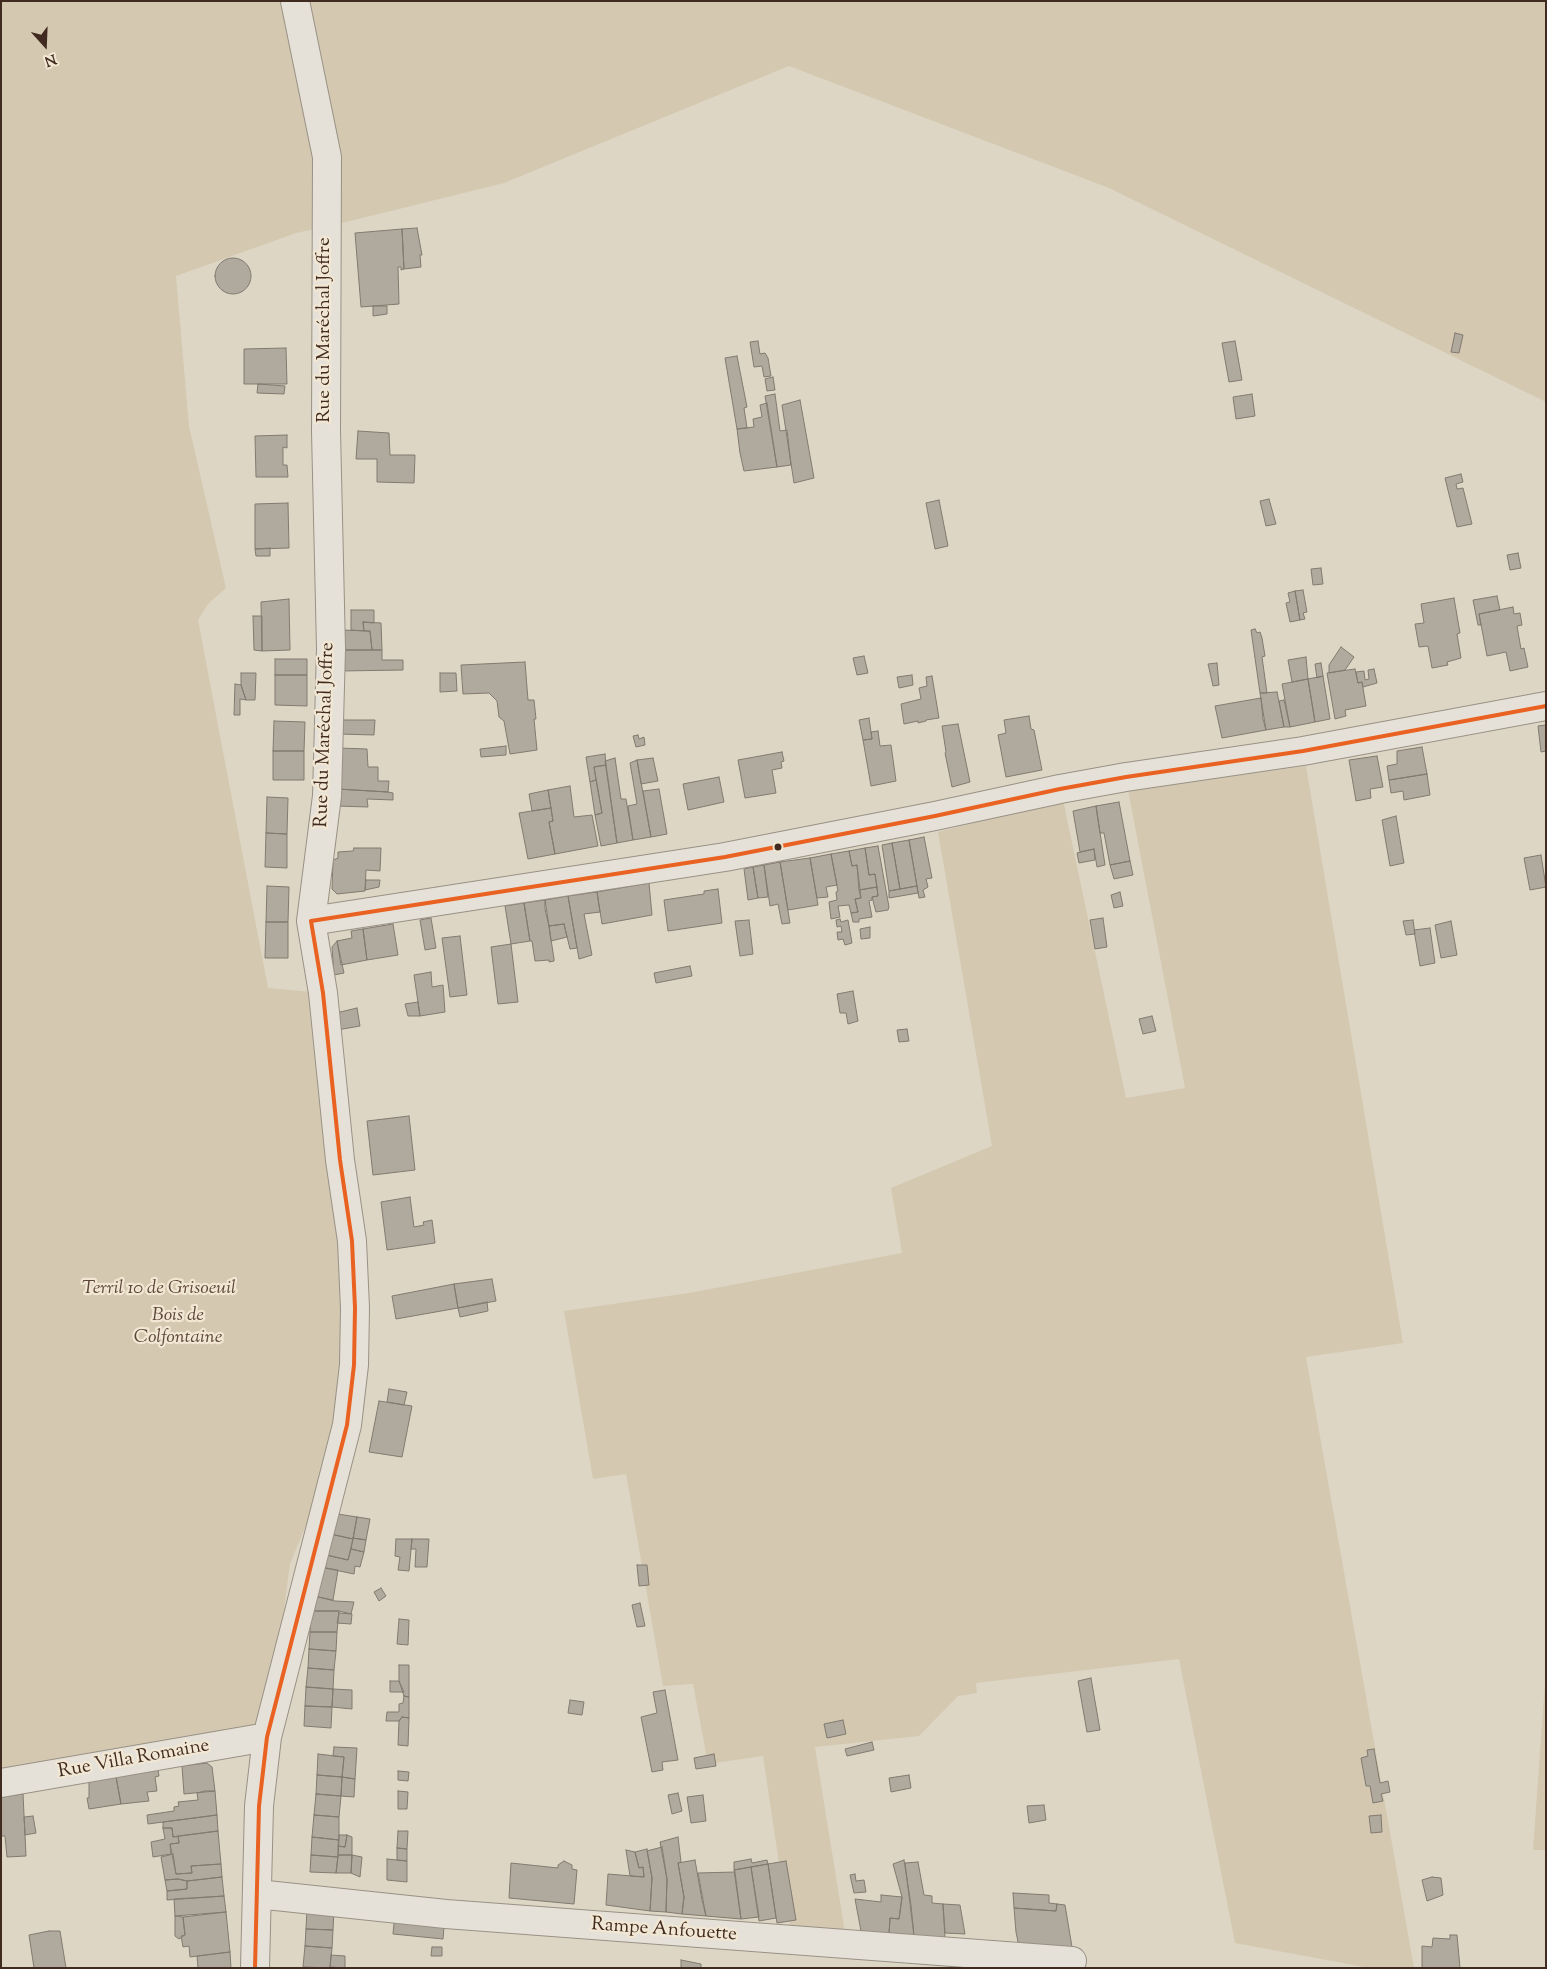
<!DOCTYPE html>
<meta charset="utf-8">
<style>
body{margin:0}
#map{position:relative;width:1547px;height:1969px;overflow:hidden;background:#ded6c4;font-family:"Sorts Mill Goudy",serif}
canvas{display:block}
.frame{position:absolute;inset:0;border:2px solid #412a20;pointer-events:none}
.north{position:absolute;left:20px;top:20px;width:50px;height:50px;-webkit-text-stroke:4px #f1e7d2;paint-order:stroke;rotate:160deg;font-size:14px;font-weight:700;line-height:20px;text-align:center;color:#412a20}
.north::after{content:'';display:block;margin:auto;width:18px;height:22px;background:#412a20;clip-path:polygon(50% 0,100% 100%,50% 72%,0 100%)}
</style>
<div id="map">
<canvas width="1547" height="1969"></canvas>
<div class="frame"></div>
<div class="north">N</div>
</div>
<script>
const g = document.querySelector('canvas').getContext('2d');
g.lineJoin = 'round';
function fill(path, color) { g.fillStyle = color; g.fill(path, 'evenodd'); }
const shape = rows => new Path2D(rows.map(r => 'M' + r).join(''));
function strokePath(path, color, width, dash) { g.strokeStyle = color; g.lineWidth = width; g.lineCap = dash ? 'butt' : 'round'; g.setLineDash(dash || []); g.stroke(path); }
function write(font, color, halo, rows, align = 'center') {
  g.font = font + ' "Sorts Mill Goudy",serif'; g.lineWidth = 4.5; g.setLineDash([]); g.textBaseline = 'middle'; g.strokeStyle = halo; g.fillStyle = color; for (const [text, x, y, turn = 0] of rows) {
    g.save(); g.translate(x, y); g.rotate((+turn || 0) * Math.PI / 180); g.textAlign = isNaN(turn) ? turn : align; if (halo) g.strokeText(text, 0, 0); g.fillText(text, 0, 0); g.restore();
  }
}
const green = shape([
 [1,1,1546,1,1546,402,1109,188,789,66,504,183,334,225,296,233,176,276,189,426,226,588,208,604,198,620,268,988,323,993,332,1074,347,1425,290,1564,267,1737,1,1783],
 [1306,766,1403,1343,1306,1357,1414,1968,1370,1968,1235,1943,1179,1659,976,1683,977,1693,958,1696,919,1736,815,1747,847,1945,793,1941,781,1877,763,1756,708,1764,693,1684,663,1686,626,1474,593,1479,564,1311,689,1293,902,1253,891,1188,992,1146,938,832,1063,800,1126,1098,1185,1088,1128,790],
 [1546,1668,1546,1850,1533,1850]
]);
const building = shape([
 [417,228,422,255,420,255,421,267,404,269,402,229,417,228],
 [402,229,404,269,401,270,401,267,398,267,399,304,361,307,355,233,402,229],
 '215 276a18 18 0 1 1 36 0a18 18 0 1 1-36 0Z',
 [373,306,387,306,387,314,373,316,373,306],
 [1455,333,1463,335,1459,353,1451,352,1455,333],
 [758,341,760,354,765,353,768,358,771,376,764,377,762,366,754,367,750,342,758,341],
 [1235,341,1242,380,1229,382,1222,343,1235,341],
 [286,348,287,384,244,384,244,349,286,348],
 [737,356,747,407,744,408,747,428,737,429,725,358,737,356],
 [773,377,775,390,767,391,765,379,773,377],
 [258,384,285,386,284,394,257,393,258,384],
 [775,394,780,431,787,430,791,465,777,467,765,396,775,394],
 [1252,394,1255,416,1236,419,1233,397,1252,394],
 [800,400,814,478,794,483,782,405,800,400],
 [767,403,777,467,744,471,740,453,737,429,754,427,753,419,762,417,760,405,767,403],
 [358,431,389,433,390,455,415,455,414,483,377,482,377,459,356,459,358,431],
 [287,435,287,448,283,447,283,465,287,465,288,477,256,477,255,436,287,435],
 [1461,474,1463,482,1456,484,1457,489,1463,488,1472,524,1457,527,1445,478,1461,474],
 [1269,499,1276,524,1266,526,1260,501,1269,499],
 [939,500,948,546,935,549,926,503,939,500],
 [288,503,289,548,255,549,255,504,288,503],
 [270,548,270,556,256,556,255,549,270,548],
 [1518,553,1521,568,1510,570,1507,555,1518,553],
 [1321,568,1323,584,1313,585,1311,569,1321,568],
 [1303,590,1307,612,1303,613,1305,619,1300,620,1295,591,1303,590],
 [1295,591,1300,620,1290,622,1286,603,1290,602,1288,593,1295,591],
 [1497,596,1500,610,1479,614,1481,625,1478,625,1473,600,1497,596],
 [1454,598,1460,633,1457,634,1461,658,1447,662,1448,665,1432,668,1428,646,1419,647,1415,624,1424,623,1421,604,1454,598],
 [289,599,290,650,262,651,261,602,289,599],
 [1513,607,1514,614,1520,613,1522,625,1517,626,1521,649,1524,648,1528,667,1510,671,1506,652,1487,656,1479,614,1513,607],
 [351,610,374,610,374,623,363,622,364,631,351,630,351,610],
 [253,616,262,616,262,651,254,650,253,616],
 [363,622,381,623,382,650,372,650,370,631,364,631,363,622],
 [1255,629,1257,633,1260,632,1262,638,1265,656,1262,657,1267,693,1260,693,1251,630,1255,629],
 [341,630,370,631,372,650,341,650,341,630],
 [1341,647,1354,657,1345,670,1329,673,1329,665,1341,647],
 [341,650,382,650,382,660,403,660,403,670,341,671,341,650],
 [864,656,868,673,857,675,853,658,864,656],
 [1306,657,1308,679,1292,682,1288,660,1306,657],
 [275,659,307,659,307,675,275,675,275,659],
 [525,662,528,700,534,700,536,719,534,719,537,750,510,754,504,721,499,717,497,701,489,693,463,694,461,665,525,662],
 [1217,663,1219,685,1213,686,1208,664,1217,663],
 [1321,663,1323,676,1317,678,1315,664,1321,663],
 [1355,669,1358,683,1362,682,1366,706,1345,710,1346,716,1335,719,1327,673,1355,669],
 [1374,669,1377,683,1363,687,1362,682,1358,683,1356,672,1364,671,1365,680,1369,679,1368,670,1374,669],
 [241,673,256,673,255,700,246,700,241,685,241,673],
 [440,673,456,673,457,691,440,692,440,673],
 [275,675,307,675,307,706,275,705,275,675],
 [912,675,913,685,899,688,897,677,912,675],
 [932,676,939,718,926,720,926,721,918,723,918,721,904,724,901,704,921,699,919,688,927,686,926,677,932,676],
 [1323,676,1330,719,1315,722,1308,679,1323,676],
 [1308,679,1315,722,1290,727,1282,684,1308,679],
 [235,684,241,685,246,700,240,699,240,715,234,715,235,684],
 [1277,692,1284,727,1266,730,1260,693,1277,692],
 [1261,698,1263,719,1266,730,1222,738,1215,706,1261,698],
 [1284,700,1290,727,1284,727,1279,701,1284,700],
 [1029,716,1031,729,1034,730,1042,770,1006,777,998,735,1006,733,1004,720,1029,716],
 [869,718,872,739,863,740,859,720,869,718],
 [339,720,375,720,374,735,339,734,339,720],
 [274,721,305,722,304,751,273,751,274,721],
 [958,724,970,782,952,787,945,753,946,752,942,726,958,724],
 [1546,725,1546,751,1541,752,1538,726,1546,725],
 [878,731,880,746,891,745,896,781,871,786,863,740,872,739,871,732,878,731],
 [638,735,639,739,644,737,645,745,636,747,633,736,638,735],
 [506,746,506,755,481,757,480,749,506,746],
 [1422,747,1427,774,1389,780,1387,766,1397,764,1397,751,1422,747],
 [338,748,367,749,368,767,378,767,378,781,389,781,388,792,337,789,338,748],
 [273,751,304,751,304,780,273,780,273,751],
 [782,752,784,761,781,762,782,768,772,770,776,793,745,798,738,760,782,752],
 [605,754,606,765,594,767,596,780,590,782,586,757,605,754],
 [1377,756,1383,787,1370,789,1371,798,1356,801,1349,760,1377,756],
 [615,758,621,799,626,799,633,840,617,843,605,761,615,758],
 [653,758,658,781,641,784,637,760,653,758],
 [637,760,651,837,633,840,628,806,637,804,630,763,637,760],
 [606,765,617,843,601,846,595,815,602,813,594,767,606,765],
 [1427,774,1430,795,1404,800,1403,791,1391,793,1389,780,1427,774],
 [719,777,724,802,688,810,683,784,719,777],
 [596,780,602,813,595,815,590,782,596,780],
 [570,786,574,817,592,815,598,846,555,854,549,822,553,821,548,790,570,786],
 [337,789,388,792,393,793,393,800,367,799,368,807,336,806,337,789],
 [659,789,667,834,651,837,643,791,659,789],
 [548,790,551,808,532,811,529,794,548,790],
 [267,797,288,798,287,834,266,833,267,797],
 [1119,802,1130,861,1110,865,1104,833,1100,833,1096,806,1119,802],
 [1096,806,1105,865,1097,867,1094,849,1080,852,1073,811,1096,806],
 [551,808,553,821,549,822,555,854,528,859,519,813,551,808],
 [1396,816,1404,863,1390,866,1382,820,1396,816],
 [266,833,287,834,287,868,265,867,266,833],
 [924,837,932,878,926,879,928,887,923,890,925,897,919,898,909,840,924,837],
 [909,840,917,886,900,889,892,843,909,840],
 [892,843,900,889,889,891,882,845,892,843],
 [878,846,889,907,888,910,876,912,872,897,878,896,875,874,869,875,865,848,878,846],
 [354,848,381,848,380,871,366,870,365,891,337,894,332,889,333,860,338,858,338,852,353,851,354,848],
 [865,848,869,875,875,874,877,887,859,890,857,865,852,866,849,851,865,848],
 [1094,849,1095,860,1079,863,1077,853,1094,849],
 [849,851,852,866,857,865,861,898,855,899,858,912,851,913,849,905,838,906,840,917,831,919,829,902,837,900,836,892,838,891,831,854,849,851],
 [831,854,837,885,826,887,828,897,817,898,810,858,831,854],
 [1541,855,1546,887,1530,890,1524,858,1541,855],
 [810,858,818,905,788,910,780,862,810,858],
 [1130,861,1133,875,1114,879,1110,865,1130,861],
 [780,862,790,923,782,924,778,904,770,906,764,865,780,862],
 [764,865,768,897,758,898,753,867,764,865],
 [753,867,758,898,748,900,744,869,753,867],
 [366,880,380,880,379,887,365,890,366,880],
 [649,883,652,915,602,924,597,892,649,883],
 [267,886,289,887,288,922,266,922,267,886],
 [917,886,918,893,889,898,889,891,917,886],
 [877,887,878,896,872,897,872,900,869,901,872,917,859,919,859,922,853,922,851,913,858,912,855,899,861,898,859,890,877,887],
 [718,889,722,923,668,931,664,900,704,894,704,891,718,889],
 [597,892,600,912,584,914,592,955,579,959,568,896,597,892],
 [1120,892,1123,906,1114,908,1111,895,1120,892],
 [568,896,577,948,570,949,564,924,549,926,545,909,545,900,568,896],
 [545,900,554,959,554,961,549,962,549,960,535,961,532,941,530,941,524,903,545,900],
 [524,903,530,941,511,944,505,906,524,903],
 [431,918,436,948,425,950,420,920,431,918],
 [1103,918,1107,947,1095,949,1090,920,1103,918],
 [840,919,841,922,848,920,852,943,845,945,843,939,838,940,837,932,842,932,841,926,837,927,836,920,840,919],
 [749,920,753,954,740,956,735,921,749,920],
 [1413,920,1415,934,1406,935,1403,921,1413,920],
 [1451,921,1457,955,1441,958,1435,925,1451,921],
 [266,922,288,922,288,958,265,958,266,922],
 [393,924,398,955,367,960,363,929,393,924],
 [564,924,567,937,551,941,549,926,564,924],
 [870,927,870,938,861,939,860,929,870,927],
 [1430,928,1435,963,1420,966,1414,930,1430,928],
 [363,929,367,960,341,965,337,941,352,938,351,931,363,929],
 [460,936,467,995,450,997,442,938,460,936],
 [337,941,344,973,334,975,332,947,337,941],
 [511,944,518,1002,498,1004,491,947,511,944],
 [690,966,692,976,656,983,654,973,690,966],
 [431,972,432,987,443,985,445,1012,420,1016,414,975,431,972],
 [853,991,858,1021,848,1024,846,1013,840,1013,837,994,853,991],
 [418,1002,420,1016,408,1016,405,1004,418,1002],
 [357,1008,360,1026,337,1030,336,1013,357,1008],
 [1152,1016,1156,1031,1143,1034,1139,1019,1152,1016],
 [907,1029,909,1041,899,1042,897,1030,907,1029],
 [409,1116,415,1170,373,1175,367,1121,409,1116],
 [410,1197,414,1227,424,1225,423,1222,432,1220,435,1243,387,1250,381,1202,410,1197],
 [492,1279,496,1301,458,1308,454,1284,492,1279],
 [454,1284,458,1308,396,1319,392,1296,454,1284],
 [487,1302,488,1311,460,1317,458,1308,487,1302],
 [389,1389,407,1392,404,1405,387,1402,389,1389],
 [379,1401,412,1406,402,1457,369,1452,379,1401],
 [331,1513,357,1517,353,1539,326,1533,331,1513],
 [357,1517,370,1519,366,1540,353,1538,357,1517],
 [326,1533,353,1539,348,1560,322,1554,326,1533],
 [353,1538,366,1540,364,1552,351,1549,353,1538],
 [396,1539,412,1539,409,1571,398,1570,400,1557,395,1556,396,1539],
 [412,1539,429,1539,427,1567,415,1567,416,1549,411,1549,412,1539],
 [351,1549,364,1552,360,1567,355,1566,354,1574,320,1567,322,1554,348,1560,351,1549],
 [637,1565,647,1565,649,1585,639,1586,637,1565],
 [320,1567,338,1570,333,1600,314,1596,320,1567],
 [381,1588,386,1596,379,1601,374,1592,381,1588],
 [314,1596,335,1601,354,1602,351,1614,339,1611,311,1611,314,1596],
 [640,1603,645,1626,637,1627,632,1605,640,1603],
 [311,1611,339,1611,337,1632,310,1632,311,1611],
 [339,1613,352,1614,351,1624,337,1623,339,1613],
 [399,1619,409,1620,408,1645,397,1644,399,1619],
 [310,1632,337,1632,336,1651,309,1649,310,1632],
 [309,1649,336,1651,334,1670,308,1668,309,1649],
 [399,1665,409,1665,409,1697,404,1696,399,1681,399,1665],
 [308,1668,334,1670,333,1689,306,1687,308,1668],
 [1091,1678,1100,1730,1087,1732,1078,1681,1091,1678],
 [390,1681,399,1681,404,1692,390,1692,390,1681],
 [306,1687,333,1689,332,1707,305,1706,306,1687],
 [333,1689,352,1690,352,1709,332,1707,333,1689],
 [665,1690,678,1760,662,1762,663,1770,652,1772,641,1717,657,1713,653,1692,665,1690],
 [404,1696,409,1697,409,1718,402,1717,399,1721,386,1721,387,1712,399,1712,399,1704,403,1703,404,1696],
 [570,1700,584,1702,582,1715,568,1713,570,1700],
 [305,1706,332,1707,331,1728,304,1726,305,1706],
 [402,1717,409,1718,408,1746,398,1745,399,1721,402,1717],
 [843,1720,846,1734,827,1738,824,1724,843,1720],
 [872,1742,874,1750,847,1756,845,1749,872,1742],
 [334,1747,357,1748,355,1779,342,1777,344,1757,333,1756,334,1747],
 [1374,1749,1380,1783,1388,1781,1390,1792,1381,1794,1383,1801,1373,1803,1370,1786,1366,1786,1361,1758,1368,1756,1367,1750,1374,1749],
 [318,1754,344,1757,342,1777,317,1775,318,1754],
 [714,1754,716,1766,696,1769,694,1758,714,1754],
 [207,1763,212,1767,215,1791,184,1794,182,1766,207,1763],
 [158,1770,159,1776,155,1777,157,1791,147,1792,149,1801,121,1804,116,1777,158,1770],
 [398,1771,409,1772,408,1781,398,1780,398,1771],
 [317,1775,342,1777,341,1796,316,1794,317,1775],
 [909,1775,911,1788,891,1792,889,1778,909,1775],
 [116,1777,121,1804,89,1809,87,1798,89,1798,89,1782,116,1777],
 [342,1777,355,1779,354,1797,341,1796,342,1777],
 [205,1791,215,1791,217,1815,148,1824,147,1815,174,1811,174,1807,179,1806,178,1802,198,1800,197,1793,205,1791],
 [398,1791,408,1792,407,1809,398,1809,398,1791],
 [678,1793,682,1811,672,1814,668,1795,678,1793],
 [23,1794,26,1856,7,1857,5,1836,1,1836,1,1797,23,1794],
 [316,1794,341,1796,339,1817,314,1815,316,1794],
 [703,1795,706,1821,691,1823,687,1797,703,1795],
 [1044,1805,1046,1820,1029,1823,1027,1806,1044,1805],
 [217,1815,218,1831,173,1837,172,1828,163,1828,163,1822,217,1815],
 [314,1815,339,1817,339,1840,312,1837,314,1815],
 [1381,1815,1382,1832,1371,1833,1369,1816,1381,1815],
 [33,1816,36,1833,25,1835,24,1817,33,1816],
 [163,1828,172,1828,173,1837,178,1836,179,1843,170,1844,171,1854,153,1857,151,1842,165,1839,163,1828],
 [218,1831,221,1864,191,1866,192,1873,176,1874,170,1844,179,1843,178,1836,218,1831],
 [398,1831,408,1831,407,1849,397,1848,398,1831],
 [339,1835,347,1835,345,1847,338,1846,339,1835],
 [347,1835,352,1837,352,1855,338,1855,338,1846,345,1847,347,1835],
 [312,1837,339,1840,338,1857,311,1855,312,1837],
 [678,1837,681,1862,678,1863,684,1897,682,1914,666,1912,667,1879,660,1842,678,1837],
 [662,1847,667,1879,666,1912,650,1911,652,1878,647,1851,662,1847],
 [397,1848,407,1849,407,1861,397,1860,397,1848],
 [647,1849,652,1878,650,1911,606,1905,608,1874,644,1877,643,1867,639,1868,635,1852,647,1849],
 [626,1850,635,1852,639,1868,643,1867,644,1877,630,1876,626,1850],
 [173,1854,176,1874,192,1873,191,1866,221,1864,222,1877,187,1881,178,1879,165,1880,161,1857,173,1854],
 [311,1855,338,1857,336,1873,310,1872,311,1855],
 [338,1855,352,1855,351,1873,336,1873,338,1855],
 [352,1855,362,1857,360,1877,351,1873,352,1855],
 [387,1859,407,1861,407,1882,387,1880,387,1859],
 [751,1859,752,1863,767,1860,768,1864,734,1870,734,1862,751,1859],
 [695,1860,702,1900,706,1916,682,1914,684,1897,678,1863,695,1860],
 [904,1860,911,1905,914,1936,889,1934,890,1918,899,1919,902,1897,893,1864,904,1860],
 [564,1861,572,1865,572,1869,577,1870,574,1904,509,1898,511,1863,558,1868,558,1865,564,1861],
 [786,1861,796,1920,777,1923,768,1864,786,1861],
 [918,1862,924,1895,932,1896,932,1903,943,1904,945,1938,914,1936,905,1863,918,1862],
 [768,1864,776,1918,759,1921,751,1867,768,1864],
 [751,1867,759,1917,741,1919,734,1870,751,1867],
 [735,1872,741,1919,706,1916,698,1873,735,1872],
 [855,1874,856,1881,864,1880,866,1892,854,1893,850,1875,855,1874],
 [222,1877,224,1896,167,1900,167,1891,187,1889,187,1881,222,1877],
 [1432,1877,1441,1878,1443,1895,1427,1901,1422,1880,1432,1877],
 [178,1879,187,1881,187,1889,167,1891,165,1880,178,1879],
 [1013,1893,1049,1895,1049,1903,1057,1904,1056,1911,1014,1908,1013,1893],
 [881,1895,902,1897,899,1919,890,1918,889,1934,861,1931,855,1899,881,1902,881,1895],
 [224,1896,226,1912,175,1916,174,1899,224,1896],
 [943,1904,960,1905,965,1934,945,1933,943,1904],
 [1057,1904,1065,1905,1072,1947,1021,1944,1018,1942,1016,1932,1014,1908,1056,1911,1057,1904],
 [307,1909,334,1910,333,1930,306,1929,307,1909],
 [226,1912,230,1952,190,1957,189,1946,183,1947,181,1936,185,1935,183,1917,226,1912],
 [395,1913,444,1927,443,1939,393,1934,395,1913],
 [175,1916,183,1917,185,1935,179,1939,175,1936,175,1916],
 [306,1929,333,1930,332,1948,305,1946,306,1929],
 [49,1931,60,1931,66,1968,34,1968,29,1935,49,1931],
 [1450,1935,1457,1935,1460,1968,1422,1968,1422,1946,1432,1947,1433,1938,1450,1939,1450,1935],
 [305,1946,332,1948,330,1968,303,1967,305,1946],
 [432,1947,442,1947,442,1956,431,1956,432,1947],
 [230,1952,231,1968,198,1968,197,1956,230,1952],
 [331,1955,345,1956,345,1968,330,1967,331,1955],
 [681,1960,701,1964,701,1968,681,1968,681,1960]
]);
const minor = shape([
 [311,921,725,857,935,816,1060,789,1126,777,1303,751,1546,706],
 [1,1783,267,1737],
 [257,1894,446,1914,1072,1961],
 [255,1968,259,1806,267,1737,347,1425,354,1365,355,1308,352,1241,340,1160,323,993,311,921,327,796,331,649,326,431,327,157,295,1]
]);
const bus1 = shape([
 [311,921,725,857,935,816,1060,789,1126,777,1303,751,1546,706],
 [255,1968,259,1806,267,1737,347,1425,354,1365,355,1308,352,1241,340,1160,323,993,311,921]
]);
const markers = [
 [778,847,4.5,"#412a20"]
];
const streetNames = [
 ["Rue du Maréchal Joffre",326,330,-90],
 ["Rue du Maréchal Joffre",326,735,-88],
 ["Rue Villa Romaine",134,1760,-10],
 ["Rampe Anfouette",664,1931,4]
];
const parkNames = [
 ["Terril 10 de Grisoeuil",159,1290],
 ["Bois de",178,1317],
 ["Colfontaine",178,1339]
];
fill(green, '#d4c8b0');
fill(building, '#b0a99d');
strokePath(building, '#827a70', 1);
strokePath(minor, '#989185', 30);
strokePath(minor, '#e6e1d8', 28);
strokePath(bus1, '#e96222', 4);
for (const [x, y, r, color] of markers) { const dot = new Path2D(); dot.arc(x, y, r, 0, 2 * Math.PI); g.fillStyle = color; g.fill(dot); strokePath(dot, '#f1e7d2', 2); }
write('19px', '#412a20', '#f1e7d2', streetNames);
write('italic 19px', '#5d473a', '#f1e7d2', parkNames);
</script>
